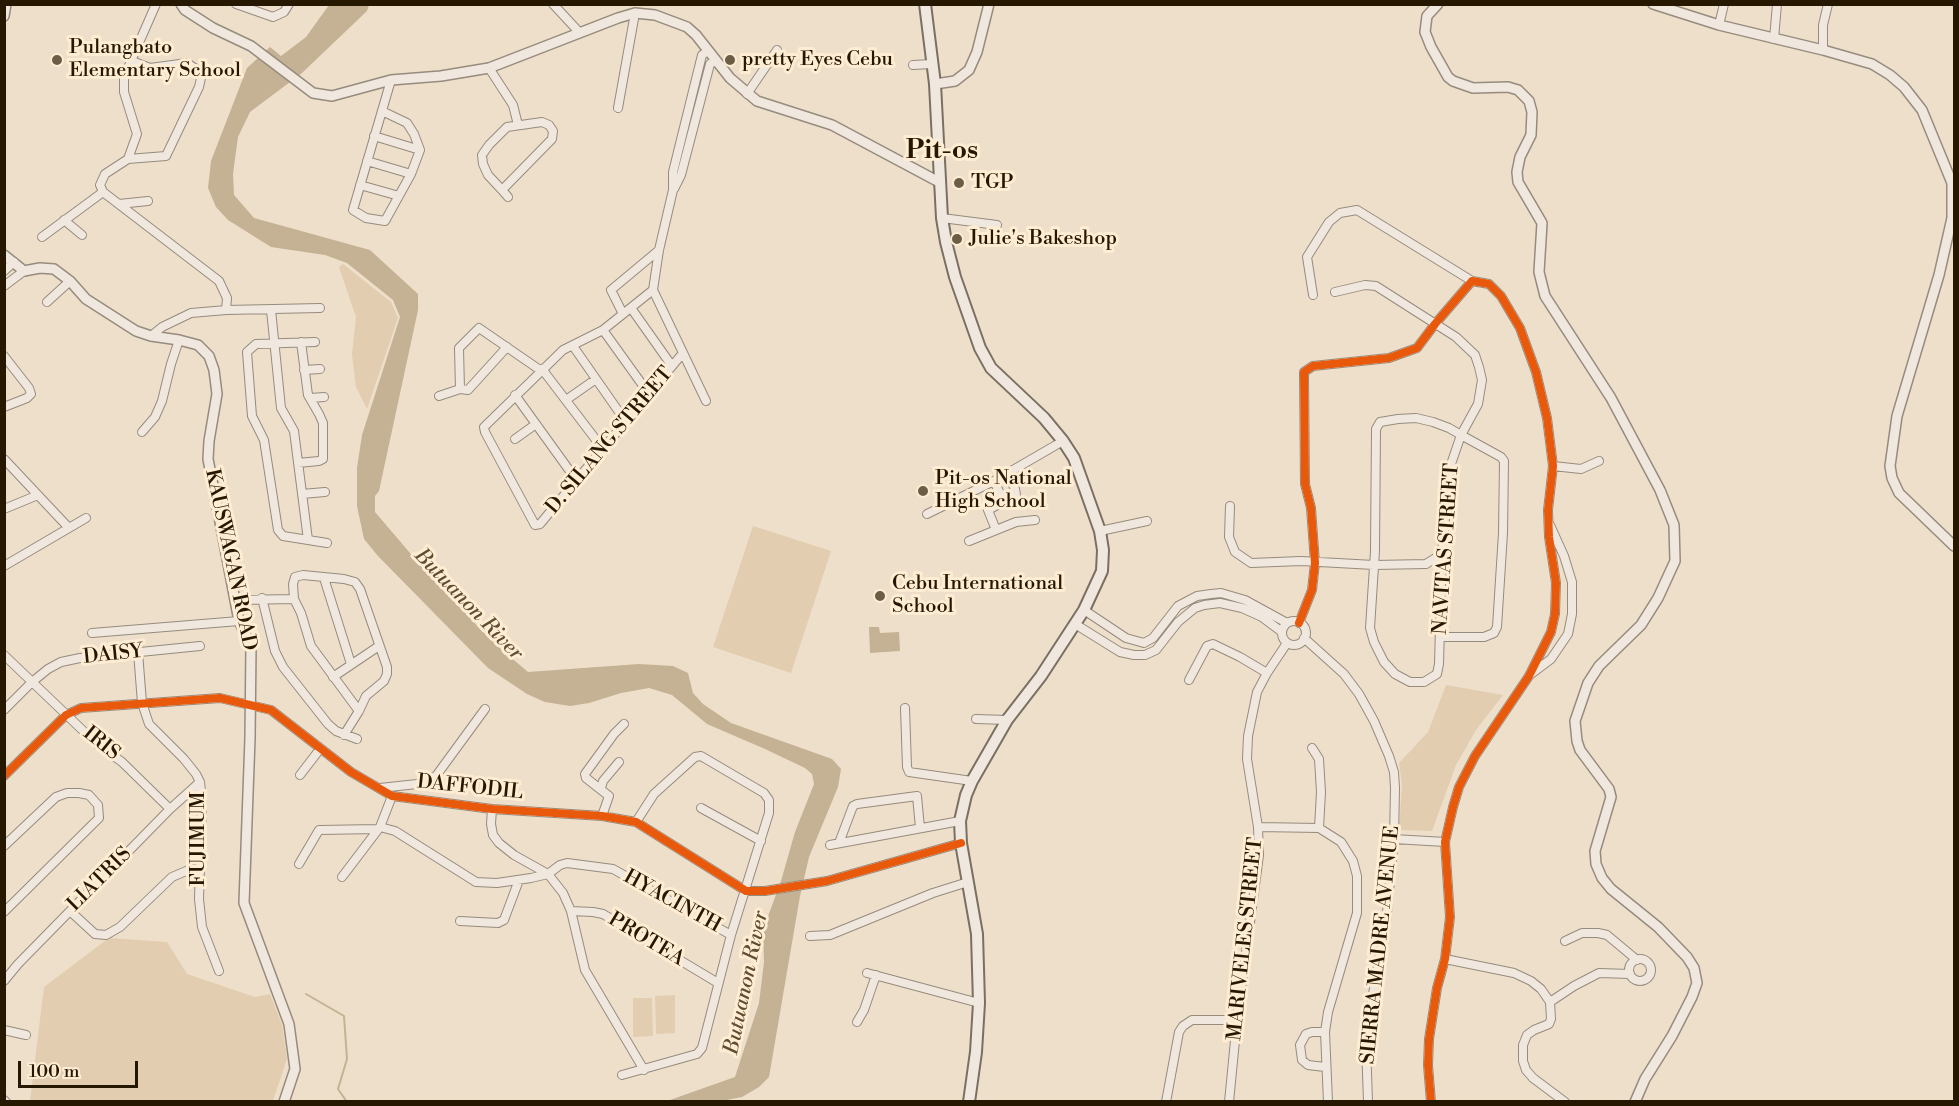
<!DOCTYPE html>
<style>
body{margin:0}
#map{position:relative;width:1959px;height:1106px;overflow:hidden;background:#eedfca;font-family:"Libre Bodoni",serif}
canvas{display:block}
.frame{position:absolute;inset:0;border:6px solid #261701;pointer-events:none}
.scale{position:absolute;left:18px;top:1061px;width:120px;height:27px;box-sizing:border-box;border:3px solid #261701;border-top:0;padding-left:8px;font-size:18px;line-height:21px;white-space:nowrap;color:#261701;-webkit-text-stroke:4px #feecd3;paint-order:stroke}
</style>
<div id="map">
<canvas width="1959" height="1106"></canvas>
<div class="frame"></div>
<div class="scale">100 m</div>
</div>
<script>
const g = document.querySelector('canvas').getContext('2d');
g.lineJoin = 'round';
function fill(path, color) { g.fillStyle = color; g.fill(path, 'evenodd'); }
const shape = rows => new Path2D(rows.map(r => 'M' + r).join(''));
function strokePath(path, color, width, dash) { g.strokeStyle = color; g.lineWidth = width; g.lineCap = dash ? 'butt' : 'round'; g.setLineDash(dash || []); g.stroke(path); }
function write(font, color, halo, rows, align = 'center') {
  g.font = font + ' "Libre Bodoni",serif'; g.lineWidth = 6; g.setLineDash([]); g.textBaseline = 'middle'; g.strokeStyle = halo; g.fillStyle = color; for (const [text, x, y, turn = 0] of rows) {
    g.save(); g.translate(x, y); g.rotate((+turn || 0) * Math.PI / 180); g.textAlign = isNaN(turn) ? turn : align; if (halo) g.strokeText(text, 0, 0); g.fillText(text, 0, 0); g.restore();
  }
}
const green = shape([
 [343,264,391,302,398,318,367,409,356,387,352,354,356,317,339,267],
 [753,526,831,551,791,673,713,647],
 [1446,685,1503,695,1476,730,1456,765,1432,831,1399,830,1402,784,1399,763,1428,732],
 [109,938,167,942,187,974,255,997,270,994,282,1025,287,1059,273,1101,30,1101,44,987],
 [675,995,675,1033,656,1034,655,996],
 [633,998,652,998,653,1036,633,1037]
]);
const water = shape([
 [329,5,369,5,367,11,302,73,250,112,238,137,233,174,234,195,254,218,370,250,418,294,418,310,379,491,375,496,375,512,433,580,495,644,528,672,639,664,673,666,688,673,693,693,703,704,731,723,832,759,841,769,838,787,809,857,800,896,769,1077,759,1087,742,1097,721,1101,660,1101,670,1100,735,1077,759,1003,764,962,763,930,781,881,795,832,814,784,812,774,805,768,765,749,707,724,672,695,649,688,621,693,589,703,570,706,545,702,527,694,488,668,378,556,364,539,357,506,357,468,362,435,400,317,393,300,347,263,325,255,271,247,228,220,216,207,208,188,211,161,247,68,270,47,281,56,306,37],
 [869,627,879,627,880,633,899,632,900,651,870,653]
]);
const stream = shape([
 [306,994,344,1016,347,1059,338,1089,347,1102]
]);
const minor = shape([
 [156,4,124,77,124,92,137,134,128,159,105,174,100,185,103,192,219,281,227,298,226,310],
 [236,4,273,17,284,12,289,4],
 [553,4,579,32],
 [1719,25,1724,4],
 [1774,39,1777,4],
 [1823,50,1823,25,1828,4],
 [913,65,932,64],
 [489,68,513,105,518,125],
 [747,94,777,50],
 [618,108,635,13],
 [382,111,407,123,414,134,420,150,411,174,385,221,366,218,353,210,391,80],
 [374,136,420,150],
 [128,159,166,156,199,87,201,78,196,69,187,63,150,68,132,61],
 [367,161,411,174],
 [360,185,399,196],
 [674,189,681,175,710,64,715,61],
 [502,190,552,139,553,131,549,125,542,122,507,127,489,145,482,155,483,164,488,175,502,190,508,197],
 [119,204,148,201],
 [942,218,997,225],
 [64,220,82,235],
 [42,237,103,192],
 [4,271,14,262],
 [4,286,24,271],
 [653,290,603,330,563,350,484,427,485,432,535,525,540,524,683,353],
 [653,290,659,250,673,190,673,172,702,55,708,51],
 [653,290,706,401],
 [1335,292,1365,285,1376,286,1456,337,1475,355,1479,367,1482,380,1478,404,1461,435,1449,470,1442,554,1439,664,1437,674,1424,682,1410,682,1395,674,1384,662,1374,642,1370,628,1375,551,1376,429,1380,422,1398,419,1416,418,1433,422,1449,428,1461,435,1501,457,1504,461,1503,533,1497,627,1494,633,1484,637,1441,637],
 [1313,295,1307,257,1329,222,1340,213,1357,210,1472,281],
 [47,302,70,281],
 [631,308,672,366],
 [271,310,281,408,294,431,308,540],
 [623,314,611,290,659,250],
 [603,330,649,394],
 [151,336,162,327,191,313,226,310,320,308],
 [315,342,256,344,247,352,252,416,264,440,278,530,283,536,327,543],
 [573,346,626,422],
 [4,356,29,388,31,394,27,398,4,407],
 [542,369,603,449],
 [304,370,320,369],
 [460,389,459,348,479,328,540,370],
 [515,395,577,481],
 [439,396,460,389,468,390,507,347],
 [310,398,324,397],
 [566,400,596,379],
 [142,432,155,417,162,401,171,364,179,340],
 [515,439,536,424],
 [4,459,68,527],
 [298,463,319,461,323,459,323,423,319,414,308,395,301,342],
 [1553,466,1581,469,1599,461],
 [994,481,1004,502],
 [302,494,325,492],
 [1230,506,1229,537,1235,552,1251,563,1301,561,1374,565,1426,564,1442,554],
 [4,509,38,495],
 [927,514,994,481,1063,441],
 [996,530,988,510,1016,495,1015,489,1007,473],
 [1100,531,1147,521],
 [969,541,1016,522,1035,520],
 [4,566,86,518],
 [324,578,351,664],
 [262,598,275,651,283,667,328,724,336,731,357,739],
 [235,600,294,599],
 [1084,610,1126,638,1144,643,1153,638,1178,606,1197,596,1211,594,1221,593,1245,600,1287,623],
 '1282 633a12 12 0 1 1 24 0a12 12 0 1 1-24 0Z',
 [1299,623,1312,590,1315,563,1311,508,1305,484,1304,372,1313,366,1389,358,1417,348,1435,324,1472,281,1489,284,1501,296,1520,328,1536,372,1547,418,1553,466,1548,510,1549,537,1556,583,1555,614,1551,632,1529,676,1475,756,1459,787,1453,807,1445,842,1450,917,1445,959,1437,988,1429,1039,1428,1065,1431,1102],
 [1075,624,1120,652,1134,655,1145,655,1156,650,1178,622,1195,608,1204,605,1220,603,1242,608,1262,617,1282,632],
 [92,633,239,621],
 [1304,638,1344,674,1359,694,1374,721,1389,756,1394,772,1395,788,1394,839,1386,923,1373,994,1366,1044,1368,1102],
 [138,652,142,703,149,724,184,759,196,774,200,782,202,801,199,899,202,927,219,971],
 [4,655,97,744,122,762,170,809],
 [1531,674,1551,659,1568,634,1572,614,1572,582,1564,556,1550,525],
 [333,677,379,646],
 [1189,680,1207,646,1213,644,1240,657,1267,673],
 [32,682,48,669,61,662,80,658,200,646],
 [905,708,907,767,909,772,972,781],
 [4,710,32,682],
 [976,719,1007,720],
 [344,735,359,711,366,696,384,681,387,674,387,667,360,589,355,582,344,579,303,575,295,577,293,584,294,599,301,613,311,646,359,711],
 [1312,748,1319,759,1321,792,1319,828],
 [300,775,320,749],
 [4,776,66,715,81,708,220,698,271,710,351,772,392,796,492,809,602,816,636,822,746,891,765,891,827,881,961,843],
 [380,788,417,784,436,776,485,709],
 [601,788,603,781,619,762],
 [701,808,761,841],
 [492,809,491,824,493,835,499,843,514,855,548,874,563,893,571,911,585,970,644,1070],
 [602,816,609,796,586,778,585,774,614,734,624,724],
 [380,827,395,831,476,882,497,883,531,878,548,874,560,865,567,863,613,869,731,935],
 [1258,827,1319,828,1341,842,1353,861,1357,876,1357,913,1328,1012,1325,1032,1328,1102],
 [1394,839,1445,842],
 [839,843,853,806,857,804,917,796,920,828],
 [830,845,960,821],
 [4,846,56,797,67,793,79,793,89,795,98,805,99,818,4,912],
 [299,864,319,830,378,829],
 [342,877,380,827,392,796],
 [70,911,95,934,106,935,120,927,172,877,191,869,200,870],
 [571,911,593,912,603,914,718,983],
 [460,921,498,923,504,920,519,880],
 [810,936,830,935,933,893,968,882],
 [1565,941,1582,933,1598,933,1607,935,1637,960],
 [1445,959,1514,973,1531,981,1541,989,1550,1002,1551,1019,1549,1024,1534,1030,1527,1035,1523,1045,1523,1061,1526,1070,1533,1078,1565,1102],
 '1629 970a11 11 0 1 1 22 0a11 11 0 1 1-22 0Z',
 [867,973,979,1003],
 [4,981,18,964,170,809,200,782],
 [1550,1002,1574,986,1599,973,1630,974],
 [857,1022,864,1010,876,975],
 [4,1030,26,1035],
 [1325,1032,1312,1032,1306,1034,1300,1045,1302,1060,1308,1065,1325,1067],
 [622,1075,697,1054,702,1048,731,935,769,813,769,800,764,793,701,756,695,757,654,794,636,822],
 [4,1100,6,1102],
 [1166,1102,1179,1032,1183,1026,1192,1020,1237,1020],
 [1229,1102,1237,1020,1259,855,1258,827,1247,759,1248,736,1257,692,1267,673,1287,643]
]);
const tertiary = shape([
 [181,4,185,10,213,28,251,46,313,93,332,96,391,80,441,76,489,68,618,18,635,13,655,15,687,27,696,35,730,78,757,101,832,125,939,182],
 [1438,4,1427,16,1425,32,1431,47,1448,77,1453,81,1473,88,1508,87,1518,90,1529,101,1532,112,1531,135,1520,157,1517,172,1518,182,1542,223,1539,272,1545,296,1611,398,1660,490,1674,525,1675,561,1658,598,1641,625,1599,666,1588,683,1575,721,1577,741,1580,750,1609,789,1611,797,1595,851,1596,864,1602,878,1611,889,1658,927,1687,957,1694,968,1697,983,1692,997,1672,1036,1645,1079,1635,1102],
 [1653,4,1719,25,1823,50,1872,64,1890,75,1904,87,1922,110,1952,183,1952,218,1939,275,1897,416,1890,466,1892,478,1899,493,1954,546],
 [4,16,6,4],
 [935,84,955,81,969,70,977,52,989,4],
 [4,255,24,271,40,268,54,269,70,281,86,299,136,331,151,336,179,340,198,345,209,356,214,370,217,394,209,441,208,459,239,621,251,646,250,738,244,903,289,1024,295,1069,284,1102]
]);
const secondary = shape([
 [925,4,935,84,942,218,946,242,955,277,980,348,991,368,1044,418,1063,441,1074,458,1100,531,1103,550,1102,571,1084,610,1041,676,1007,720,972,781,966,795,960,821,961,843,977,934,979,1003,976,1052,969,1102]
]);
const cycleway = shape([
 [1299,623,1312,590,1315,563,1311,508,1305,484,1304,372,1313,366,1389,358,1417,348,1435,324,1472,281,1489,284,1501,296,1520,328,1536,372,1547,418,1553,466,1548,510,1549,537,1556,583,1555,614,1551,632,1529,676,1475,756,1459,787,1453,807,1445,842,1450,917,1445,959,1437,988,1429,1039,1428,1065,1431,1102],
 [4,776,66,715,81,708,220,698,271,710,351,772,392,796,492,809,602,816,636,822,746,891,765,891,827,881,961,843]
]);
const markers = [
 [57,60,6,"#6c5d47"],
 [730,60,6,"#6c5d47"],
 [959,183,6,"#6c5d47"],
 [957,239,6,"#6c5d47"],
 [923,491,6,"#6c5d47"],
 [880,596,6,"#6c5d47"]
];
const poiNames = [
 ["Pulangbato",69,48],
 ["Elementary School",69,71],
 ["pretty Eyes Cebu",742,60],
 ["TGP",971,183],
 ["Julie's Bakeshop",969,239],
 ["Pit-os National",935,479],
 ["High School",935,502],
 ["Cebu International",892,584],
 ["School",892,607]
];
const streetNames = [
 ["D. SILANG STREET",610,441,-50],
 ["NAVITAS STREET",1447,549,-86],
 ["KAUSWAGAN ROAD",230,560,78],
 ["DAISY",113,655,-6],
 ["IRIS",101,744,39],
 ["DAFFODIL",470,788,6],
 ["FUJIMUM",199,839,-90],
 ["LIATRIS",100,880,-45],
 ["HYACINTH",672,902,29],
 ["MARIVELES STREET",1246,939,-84],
 ["PROTEA",646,940,31],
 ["SIERRA MADRE AVENUE",1381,945,-84]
];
const waterNames = [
 ["Butuanon River",468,605,46],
 ["Butuanon River",747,983,-78]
];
const districtNames = [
 ["Pit-os",942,152]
];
fill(green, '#e2cdb0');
fill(water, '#c5b193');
strokePath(stream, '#c5b193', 2);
strokePath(minor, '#968b7d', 10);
strokePath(tertiary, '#968b7d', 12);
strokePath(secondary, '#797062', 14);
strokePath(minor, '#f0e8de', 8);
strokePath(tertiary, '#f0e8de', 9);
strokePath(secondary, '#f0e8de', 10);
strokePath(cycleway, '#e8590c', 8);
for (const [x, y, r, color] of markers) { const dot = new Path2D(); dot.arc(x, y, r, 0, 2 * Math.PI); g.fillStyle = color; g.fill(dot); strokePath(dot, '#feecd3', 2); }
write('20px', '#261701', '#feecd3', poiNames, 'left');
write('20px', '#261701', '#feecd3', streetNames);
write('italic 21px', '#5f4d32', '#feecd3', waterNames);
write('bold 26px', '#261701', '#feecd3', districtNames);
</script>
